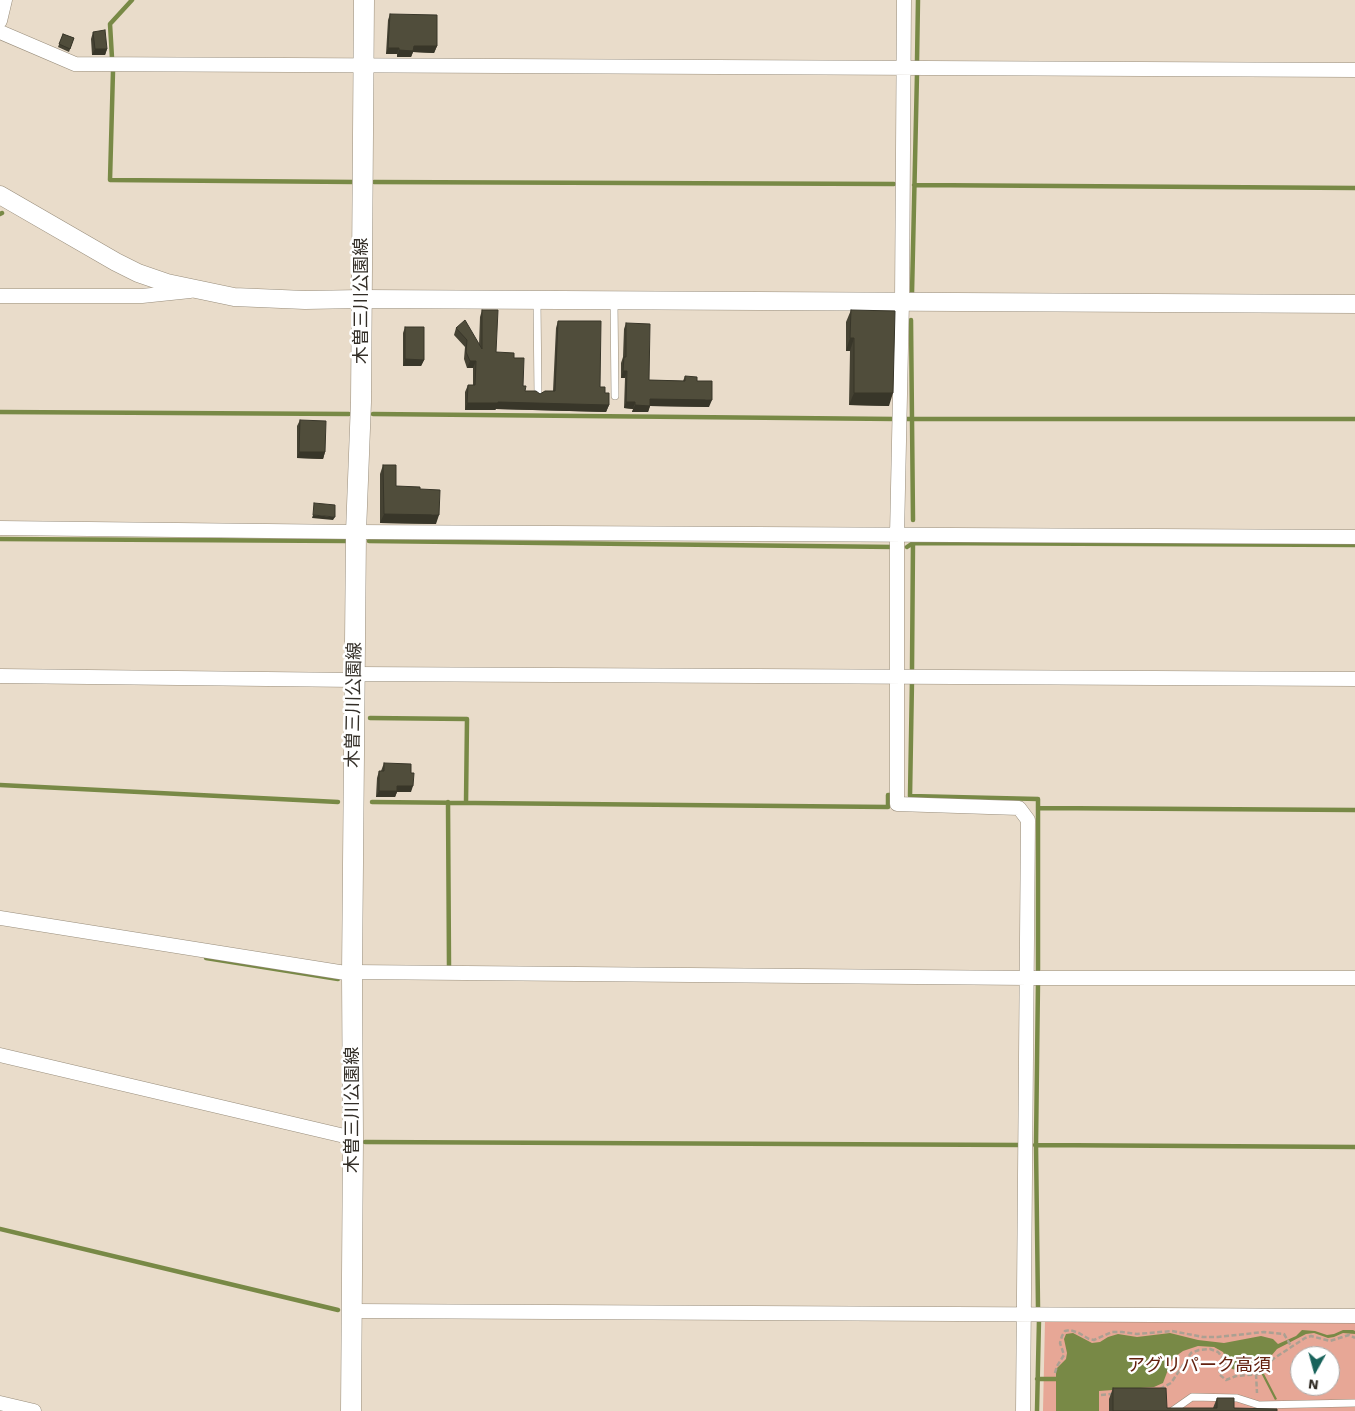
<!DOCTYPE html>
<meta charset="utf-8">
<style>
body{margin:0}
#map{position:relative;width:1355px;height:1411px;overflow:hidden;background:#e9dcca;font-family:"Work Sans",sans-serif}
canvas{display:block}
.north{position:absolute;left:1290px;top:1346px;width:50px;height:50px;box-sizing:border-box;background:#fff;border:1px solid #adaba9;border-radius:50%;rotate:187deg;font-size:14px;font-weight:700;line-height:20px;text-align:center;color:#332e27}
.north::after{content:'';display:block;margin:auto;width:18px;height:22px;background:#18635b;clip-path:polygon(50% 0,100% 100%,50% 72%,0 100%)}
</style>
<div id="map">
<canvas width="1355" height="1411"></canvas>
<div class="north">N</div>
</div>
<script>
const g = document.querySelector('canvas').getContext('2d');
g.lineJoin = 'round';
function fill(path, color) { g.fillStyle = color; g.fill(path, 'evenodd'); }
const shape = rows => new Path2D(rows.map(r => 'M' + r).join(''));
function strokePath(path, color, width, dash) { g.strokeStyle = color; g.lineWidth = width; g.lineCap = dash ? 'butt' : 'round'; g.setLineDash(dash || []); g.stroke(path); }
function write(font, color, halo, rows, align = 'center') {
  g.font = font + ' "Work Sans","Noto Sans JP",sans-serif'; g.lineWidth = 5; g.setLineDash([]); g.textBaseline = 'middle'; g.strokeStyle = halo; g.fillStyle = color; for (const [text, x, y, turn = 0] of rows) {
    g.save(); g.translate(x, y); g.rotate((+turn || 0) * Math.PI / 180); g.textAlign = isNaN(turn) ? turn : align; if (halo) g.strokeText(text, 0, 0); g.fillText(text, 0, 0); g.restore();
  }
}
const green = shape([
 [1045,1321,1355,1322,1355,1411,1043,1411],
 [1300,1356,1330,1356,1330,1386,1300,1386]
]);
const water = shape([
 [1302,1330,1315,1331,1327,1335,1334,1334,1343,1330,1353,1330,1355,1331,1355,1334,1343,1333,1334,1337,1328,1338,1314,1333,1306,1334,1277,1349,1261,1368,1277,1399,1275,1400,1259,1369,1240,1370,1232,1369,1223,1352,1214,1347,1198,1346,1183,1351,1172,1359,1163,1383,1154,1387,1099,1391,1099,1411,1056,1411,1056,1369,1066,1359,1067,1353,1064,1339,1066,1334,1073,1333,1092,1343,1100,1342,1108,1337,1118,1334,1137,1337,1170,1333,1198,1340,1224,1343,1261,1336,1273,1339,1278,1344,1296,1336]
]);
const stream = shape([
 [112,58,110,24,132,0],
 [917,62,918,0],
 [113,71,110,180,355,182],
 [374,182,894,184],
 [914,185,1355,188],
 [0,214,2,213],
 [912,293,917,74],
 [911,320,913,520],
 [0,412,349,414],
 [373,414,895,419],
 [907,419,1355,419],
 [0,539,346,541],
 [369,541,894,547],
 [907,547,913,543,1355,545],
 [912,669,913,541],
 [912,680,910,796,1038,799,1038,970],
 [370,718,467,719,466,803],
 [0,785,338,802],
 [372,802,888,807,888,795,892,795],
 [448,802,449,966],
 [1038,808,1355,810],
 [206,958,338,979],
 [365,1142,1020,1145],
 [1035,1145,1355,1147],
 [0,1229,338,1310],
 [1038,1307,1036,1145,1038,982],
 [1037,1379,1056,1379],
 [1037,1411,1039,1320]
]);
const path = shape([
 [1055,1373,1057,1366,1064,1355,1060,1343,1062,1336,1065,1331,1070,1330,1079,1333,1089,1339,1094,1340,1112,1332,1122,1332,1137,1334,1172,1331,1203,1337,1218,1337,1264,1332,1284,1334,1291,1346],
 [1256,1374,1257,1393],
 [1160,1389,1171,1383,1191,1353,1199,1350,1210,1349,1218,1352,1226,1362,1221,1368,1219,1374,1226,1380,1236,1376,1260,1374,1273,1359,1305,1338,1311,1336,1330,1341,1349,1335,1355,1338],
 [1101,1395,1112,1394]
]);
const service = shape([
 [537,301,538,396],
 [614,301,615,396],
 [1172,1411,1192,1397,1237,1398,1259,1405,1355,1403]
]);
const minor = shape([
 [904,0,902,301,897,535,897,804,1019,808,1028,820,1023,1411],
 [0,21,5,0],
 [0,32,75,64,1355,70],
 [0,296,142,296,190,291],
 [0,528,356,532,1355,537],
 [355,674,1355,679],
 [0,676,355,680],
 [0,918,352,974],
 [352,972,1028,978,1355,978],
 [0,1055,353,1138],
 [352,1311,1355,1316],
 [0,1403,34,1411]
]);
const tertiary = shape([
 [0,195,116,262,138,273,167,283,234,297,305,300,361,299,1355,304]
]);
const secondary = shape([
 [351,1411,353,1138,352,974,356,532,361,402,364,0]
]);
const wall = shape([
 [390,14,437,46,434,53,413,52,411,57,397,57,397,54,386,54,388,20],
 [93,32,107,49,105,55,92,55,91,39],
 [63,34,74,38,69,52,58,47],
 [482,310,496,352,514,358,525,391,540,394,553,391,556,328,558,321,600,387,605,393,609,405,606,412,496,409,495,410,465,410,465,392,468,385,473,385,473,368,467,368,464,359,465,347,454,335,456,328,479,345,480,317],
 [851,310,889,406,849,405,850,351,846,351,846,322],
 [626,323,649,380,683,381,685,376,697,381,709,407,650,406,648,412,632,412,633,409,624,408,625,378,621,378,621,363,623,357,624,329],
 [405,327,424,360,421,366,403,366,403,333],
 [300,420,325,452,323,459,297,458,297,426],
 [383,465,396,486,420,489,436,524,380,523,380,474],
 [384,763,411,792,397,792,395,797,376,797,377,778,379,771,381,771],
 [1113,1388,1167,1408,1213,1408,1217,1398,1234,1408,1277,1411,1109,1411,1109,1399]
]);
const shadedWall = shape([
 [414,46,437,46,434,53,413,52,411,57,397,57,399,50],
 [388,48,399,48,397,54,386,54],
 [95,49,107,49,105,55,92,55],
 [850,338,854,338,850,351,846,351],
 [405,359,424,360,421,366,403,366],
 [470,361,476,361,473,368,467,368],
 [623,371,627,371,625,378,621,378],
 [854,393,893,393,889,406,849,405],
 [650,399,712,400,709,407,650,406,648,412,632,412,635,405],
 [498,402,609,405,606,412,496,409,495,410,465,410,467,403],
 [626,402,635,402,633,409,624,408],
 [299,452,325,452,323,459,297,458],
 [384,514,439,515,436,524,380,523],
 [313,515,335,517,333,520,312,518],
 [397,786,413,786,411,792,397,792,395,797,376,797,379,791]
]);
const building = shape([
 [390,14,437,15,437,46,414,46,413,51,399,50,399,48,388,48,390,14],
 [105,30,107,49,95,49,93,32,105,30],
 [63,34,74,38,70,49,59,44,63,34],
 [482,310,498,310,496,352,514,353,514,358,524,358,523,386,526,386,525,391,536,391,540,394,545,391,555,391,558,321,601,321,600,387,605,387,605,393,609,393,609,405,498,402,498,403,467,403,468,385,475,385,476,361,470,361,466,352,467,340,456,328,465,320,482,349,482,310],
 [851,310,895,311,893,393,854,393,854,338,850,338,851,310],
 [626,323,650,324,649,380,685,381,685,376,697,377,697,381,712,381,712,400,650,399,650,406,635,405,635,402,626,402,627,371,623,371,624,357,626,357,626,323],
 [405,327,424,327,424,360,405,359,405,327],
 [300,420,326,421,325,452,299,452,300,420],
 [383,465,396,465,396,486,420,487,420,489,440,490,439,515,384,514,383,465],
 [314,503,335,505,335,517,313,515,314,503],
 [384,763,411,764,411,773,414,773,413,786,397,786,397,791,379,791,379,771,384,771,384,763],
 [1113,1388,1166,1388,1167,1408,1217,1408,1217,1398,1234,1398,1234,1408,1277,1409,1277,1411,1113,1411,1113,1388]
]);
const streetNames = [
 ["木曽三川公園線",362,301,-90],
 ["木曽三川公園線",354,705,-89],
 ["木曽三川公園線",353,1110,-90]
];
const parkNames = [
 ["アグリパーク高須",1199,1366]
];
fill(green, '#e7a796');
fill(water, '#788946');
strokePath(stream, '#788946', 4.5);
strokePath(service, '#988d7b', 8);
strokePath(minor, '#988d7b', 15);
strokePath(tertiary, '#988d7b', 19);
strokePath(secondary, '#988d7b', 21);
strokePath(path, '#aba092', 2.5, [5, 2.5]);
strokePath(service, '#fff', 7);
strokePath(minor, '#fff', 14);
strokePath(tertiary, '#fff', 18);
strokePath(secondary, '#fff', 20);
fill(wall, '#454233');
fill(shadedWall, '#383629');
fill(building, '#504d3b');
strokePath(building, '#383629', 1);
write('18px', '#332e27', '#fff', streetNames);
write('18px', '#63210f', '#fff', parkNames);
</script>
